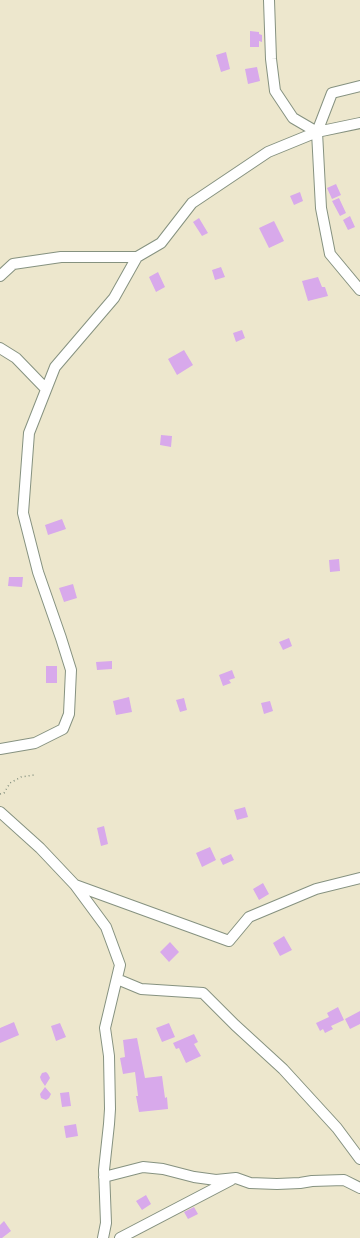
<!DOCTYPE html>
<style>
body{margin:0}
canvas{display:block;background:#ede7cd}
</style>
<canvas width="360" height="1238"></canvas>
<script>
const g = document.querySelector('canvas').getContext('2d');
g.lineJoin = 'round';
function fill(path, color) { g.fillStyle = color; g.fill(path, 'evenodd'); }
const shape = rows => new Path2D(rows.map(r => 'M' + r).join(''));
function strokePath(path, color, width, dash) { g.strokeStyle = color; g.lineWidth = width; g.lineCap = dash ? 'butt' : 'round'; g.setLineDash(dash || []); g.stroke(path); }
const building = shape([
 [250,31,259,32,259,34,262,35,262,42,259,41,259,47,250,47],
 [226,52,230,69,221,72,216,55],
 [257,67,260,81,248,84,245,69],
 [336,184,341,195,332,199,327,188],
 [300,192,303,201,294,205,290,196],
 [339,198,346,213,340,216,332,201],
 [350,216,355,227,348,230,343,220],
 [199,218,208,233,202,236,193,222],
 [274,221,284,241,269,248,259,228],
 [221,267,225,277,215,280,212,270],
 [158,272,165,287,156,292,149,277],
 [318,277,322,287,325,287,328,296,308,301,302,281],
 [242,330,245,338,236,342,233,333],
 [184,350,193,365,177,375,168,359],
 [161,435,172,436,171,447,160,445],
 [62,519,66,529,48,535,45,525],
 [339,559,340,571,330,572,329,560],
 [9,577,23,577,22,587,8,586],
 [73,584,77,598,64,602,59,588],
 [289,638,292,646,283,650,279,642],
 [112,661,112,669,97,670,96,662],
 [46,666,57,666,57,683,46,683],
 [232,670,235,678,229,680,231,683,223,686,219,675],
 [129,697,132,712,116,715,113,701],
 [184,698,187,710,180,712,176,700],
 [270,701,273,711,264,714,261,703],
 [245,807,248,817,237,820,234,810],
 [104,826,108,844,101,846,97,828],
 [210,847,216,860,202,867,196,853],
 [231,854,234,860,223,865,220,859],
 [263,883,269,894,259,900,253,889],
 [284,936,292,950,280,956,273,943],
 [170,942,179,952,169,962,160,952],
 [338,1007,344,1020,331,1026,333,1029,325,1033,323,1029,320,1031,316,1023,329,1017,327,1013],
 [360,1011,360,1024,350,1029,345,1019],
 [14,1022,19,1035,0,1043,0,1028],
 [60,1023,66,1037,56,1041,51,1026],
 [169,1023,175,1037,162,1042,156,1028],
 [194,1034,198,1042,194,1044,201,1056,186,1063,179,1048,176,1049,173,1043],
 [137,1038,145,1078,162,1076,165,1098,167,1097,168,1109,139,1112,136,1096,138,1096,135,1072,123,1074,120,1058,125,1057,123,1040],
 [46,1072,48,1074,50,1078,45,1086,41,1080,40,1077,42,1073],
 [45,1087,51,1094,49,1098,46,1100,41,1098,40,1094],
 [69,1092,71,1106,62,1107,60,1093],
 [76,1124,78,1136,66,1138,64,1126],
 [146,1195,151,1204,142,1210,136,1201],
 [194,1207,198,1214,188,1219,184,1212],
 [4,1221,11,1231,2,1238,0,1238,0,1225]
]);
const path = shape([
 [0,794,4,793,10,783,21,777,34,775]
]);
const street = shape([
 [360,86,332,93,317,132,321,208,330,254,360,290],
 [317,132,360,123],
 [0,276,13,264,61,257,137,257,161,243,192,203,268,152,317,132,293,118,275,91,271,59,269,0],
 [0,348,16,358,46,389],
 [0,749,35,743,63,729,69,714,71,670,61,638,38,572,23,513,29,433,55,367,114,298,137,257],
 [0,812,40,848,75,885,106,927,120,965,105,1028,109,1056,110,1109,109,1124,104,1170,106,1223,103,1238],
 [75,885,229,941,249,917,316,889,360,878],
 [118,973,117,979,141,989,203,993,235,1025,283,1069,337,1128,360,1159],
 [104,1177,143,1167,163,1169,194,1177,216,1180,236,1178,250,1183,277,1184,300,1183,312,1181,344,1180,360,1188],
 [120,1238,231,1180]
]);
fill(building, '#d8a9eb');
strokePath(street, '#869280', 12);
strokePath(path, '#869280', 1.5, [1, 3]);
strokePath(street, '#fff', 10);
</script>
